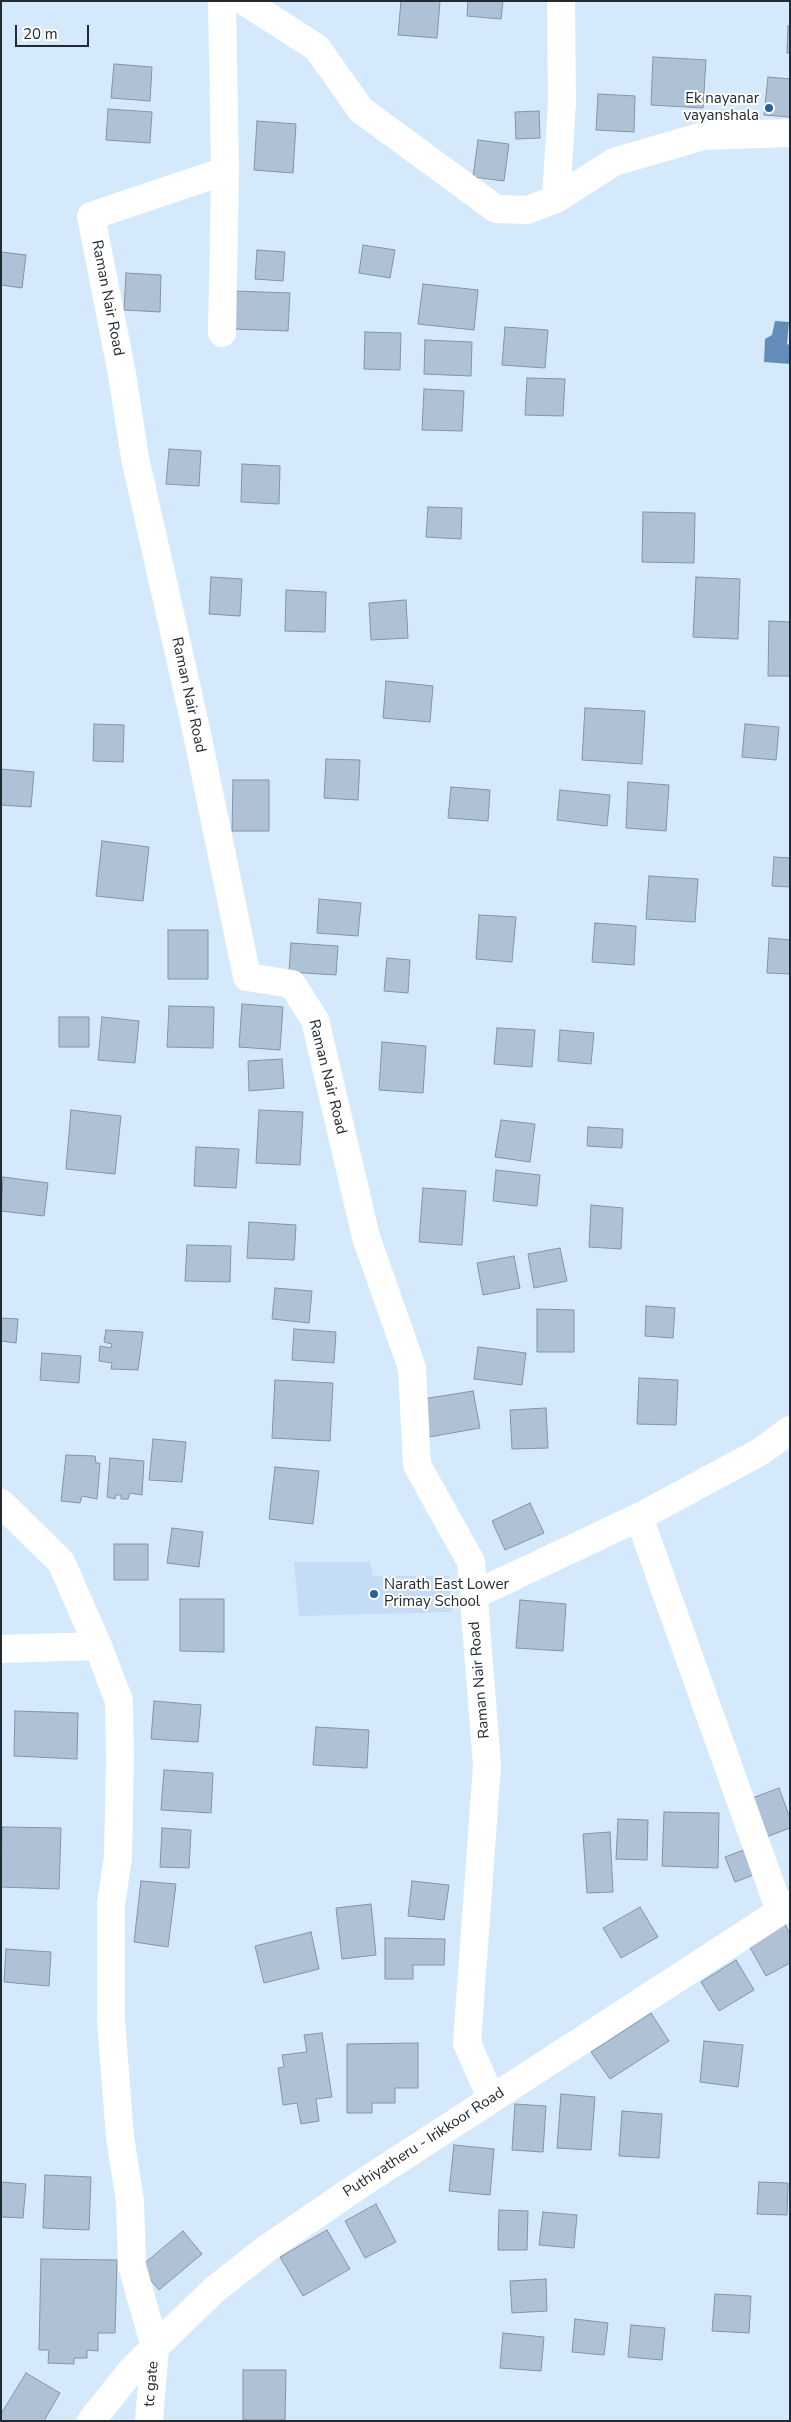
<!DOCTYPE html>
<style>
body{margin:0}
#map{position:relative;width:791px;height:2422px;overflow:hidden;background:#d5e9fd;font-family:"Nunito Sans",sans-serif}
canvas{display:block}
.frame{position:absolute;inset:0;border:2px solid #232a31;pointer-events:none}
.scale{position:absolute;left:15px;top:25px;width:74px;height:22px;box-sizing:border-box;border:2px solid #232a31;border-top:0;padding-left:6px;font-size:15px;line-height:18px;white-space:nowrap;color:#232a31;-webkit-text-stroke:4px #fff;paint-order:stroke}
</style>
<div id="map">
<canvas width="791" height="2422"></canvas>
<div class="frame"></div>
<div class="scale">20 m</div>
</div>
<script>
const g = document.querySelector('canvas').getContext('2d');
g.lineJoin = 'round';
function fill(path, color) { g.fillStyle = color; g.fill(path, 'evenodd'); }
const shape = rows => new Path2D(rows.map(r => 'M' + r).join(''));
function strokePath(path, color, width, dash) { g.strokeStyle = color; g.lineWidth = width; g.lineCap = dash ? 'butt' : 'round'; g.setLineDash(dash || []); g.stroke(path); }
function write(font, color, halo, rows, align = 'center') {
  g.font = font + ' "Nunito Sans",sans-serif'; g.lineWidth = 4; g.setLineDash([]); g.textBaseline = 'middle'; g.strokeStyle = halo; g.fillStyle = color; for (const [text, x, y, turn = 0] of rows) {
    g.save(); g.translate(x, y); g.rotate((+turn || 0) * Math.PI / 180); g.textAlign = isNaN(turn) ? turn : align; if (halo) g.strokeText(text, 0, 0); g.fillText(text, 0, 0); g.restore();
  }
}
const built = shape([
 [294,1562,370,1562,373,1576,449,1576,452,1612,299,1616]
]);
const water = shape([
 [775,321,789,322,787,344,790,345,790,364,764,362,765,339,772,335]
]);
const building = shape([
 [401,1,440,1,437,38,398,35,401,1],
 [468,1,503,1,501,19,467,16,468,1],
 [788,26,790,26,790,53,787,53,788,26],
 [653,57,706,60,703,108,651,105,653,57],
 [114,64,152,67,150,101,111,98,114,64],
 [768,77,790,79,790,117,764,115,768,77],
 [598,94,635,96,634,132,596,130,598,94],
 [108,109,152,112,150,143,106,140,108,109],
 [539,111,540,138,516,139,515,112,539,111],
 [257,121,296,124,293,173,254,170,257,121],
 [478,140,509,144,504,181,473,177,478,140],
 [363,245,395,250,390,278,359,273,363,245],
 [257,250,285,252,283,281,255,279,257,250],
 [1,252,26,255,22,288,1,285,1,252],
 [126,273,161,275,160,312,124,310,126,273],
 [423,284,478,290,474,330,418,324,423,284],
 [236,291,290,293,288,331,234,329,236,291],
 [505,327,548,330,545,368,502,365,505,327],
 [365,332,401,333,400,370,364,369,365,332],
 [425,340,472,342,471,376,424,374,425,340],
 [527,378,565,379,563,416,525,415,527,378],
 [424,389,464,391,462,431,422,430,424,389],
 [169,449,201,451,199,486,166,484,169,449],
 [242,464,280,466,279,504,241,502,242,464],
 [428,507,462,508,461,539,426,537,428,507],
 [643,512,695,513,694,563,642,562,643,512],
 [211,577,242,579,240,616,209,614,211,577],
 [696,577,740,579,738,639,693,637,696,577],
 [286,590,326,592,325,632,285,631,286,590],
 [406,600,408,638,371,640,369,603,406,600],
 [769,621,790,622,790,676,768,676,769,621],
 [386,681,433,686,430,722,383,718,386,681],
 [585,708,645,711,642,764,582,760,585,708],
 [94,724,124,725,123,762,93,761,94,724],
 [745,724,779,727,776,760,742,757,745,724],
 [326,759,360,760,358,800,324,798,326,759],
 [1,769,34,772,31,807,1,805,1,769],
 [233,780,269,780,269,831,232,831,233,780],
 [628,782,669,785,666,831,626,828,628,782],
 [451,787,490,790,488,821,448,818,451,787],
 [560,790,610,795,607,826,557,820,560,790],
 [102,841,149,847,143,901,96,896,102,841],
 [774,857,790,858,790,887,772,886,774,857],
 [649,876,698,879,695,922,646,919,649,876],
 [319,899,361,903,358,936,317,933,319,899],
 [479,915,516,917,512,962,476,959,479,915],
 [595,923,636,926,634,965,592,962,595,923],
 [168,930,208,930,208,979,168,979,168,930],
 [769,938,790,940,790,974,767,973,769,938],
 [291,943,338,946,336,975,289,972,291,943],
 [387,958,410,960,408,993,384,991,387,958],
 [242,1004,283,1007,280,1050,239,1047,242,1004],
 [169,1006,214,1007,213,1048,167,1047,169,1006],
 [59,1017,89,1017,89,1047,59,1047,59,1017],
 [102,1017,139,1021,135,1063,98,1060,102,1017],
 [497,1028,535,1030,532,1067,494,1064,497,1028],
 [560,1030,594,1033,591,1064,558,1061,560,1030],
 [382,1042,426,1046,423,1093,379,1090,382,1042],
 [282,1059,284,1088,249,1091,248,1061,282,1059],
 [71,1110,121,1116,115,1174,66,1169,71,1110],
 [259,1110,303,1112,300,1165,256,1163,259,1110],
 [501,1120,535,1124,530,1162,495,1157,501,1120],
 [588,1127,623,1129,622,1148,587,1146,588,1127],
 [196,1147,239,1149,236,1188,194,1186,196,1147],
 [496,1170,540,1175,537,1206,493,1201,496,1170],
 [3,1177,48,1183,44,1216,1,1211,3,1177],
 [423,1188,466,1191,462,1245,419,1242,423,1188],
 [591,1205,623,1208,621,1249,589,1247,591,1205],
 [249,1222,296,1225,294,1260,247,1258,249,1222],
 [187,1245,231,1246,230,1282,185,1281,187,1245],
 [560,1248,567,1281,534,1288,528,1254,560,1248],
 [514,1256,520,1288,483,1295,477,1263,514,1256],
 [275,1288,312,1291,309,1323,272,1319,275,1288],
 [646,1306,675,1308,673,1338,645,1336,646,1306],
 [537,1309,574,1310,574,1352,537,1352,537,1309],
 [1,1318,18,1319,16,1343,1,1341,1,1318],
 [294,1329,336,1332,334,1363,292,1360,294,1329],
 [106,1330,143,1332,138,1370,111,1369,112,1363,99,1361,100,1346,111,1348,112,1344,104,1342,106,1330],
 [478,1347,526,1353,522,1385,474,1379,478,1347],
 [42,1353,81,1356,79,1383,40,1380,42,1353],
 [639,1378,678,1380,676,1425,637,1424,639,1378],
 [275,1380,333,1383,330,1441,272,1438,275,1380],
 [473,1391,480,1428,429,1437,423,1399,473,1391],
 [546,1408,548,1448,512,1449,510,1410,546,1408],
 [153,1439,186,1442,182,1482,149,1480,153,1439],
 [66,1455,95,1456,96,1463,100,1463,97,1499,82,1496,80,1503,61,1501,66,1455],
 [110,1458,144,1461,142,1495,130,1493,128,1499,121,1499,121,1495,116,1495,115,1499,107,1497,110,1458],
 [275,1467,319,1471,313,1524,269,1519,275,1467],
 [530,1503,544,1533,505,1550,492,1521,530,1503],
 [172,1528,203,1532,199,1567,167,1563,172,1528],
 [114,1544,148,1544,148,1580,114,1580,114,1544],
 [180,1599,224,1599,224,1652,180,1651,180,1599],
 [520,1600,566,1604,563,1651,516,1648,520,1600],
 [154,1701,201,1705,198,1742,151,1739,154,1701],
 [15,1711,78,1713,77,1759,14,1756,15,1711],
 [316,1727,369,1730,367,1768,313,1765,316,1727],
 [164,1770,213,1773,211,1813,161,1810,164,1770],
 [779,1788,790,1818,790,1828,761,1839,747,1800,779,1788],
 [664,1812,719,1813,718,1868,662,1866,664,1812],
 [618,1819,648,1820,647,1860,616,1859,618,1819],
 [2,1827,61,1828,59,1889,1,1887,2,1827],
 [162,1828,191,1830,189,1868,160,1867,162,1828],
 [610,1832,613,1892,587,1893,583,1834,610,1832],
 [746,1849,756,1874,735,1882,725,1857,746,1849],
 [141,1881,176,1884,168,1947,134,1942,141,1881],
 [412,1881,449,1885,444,1920,408,1916,412,1881],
 [371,1904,376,1955,342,1959,336,1908,371,1904],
 [640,1907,658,1937,621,1958,603,1928,640,1907],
 [785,1924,790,1934,790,1963,766,1976,748,1944,785,1924],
 [311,1932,319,1969,264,1983,255,1946,311,1932],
 [385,1938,445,1939,444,1965,413,1965,413,1979,385,1979,385,1938],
 [6,1949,51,1952,49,1986,4,1982,6,1949],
 [736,1960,754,1990,719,2011,701,1982,736,1960],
 [651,2013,669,2041,610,2079,591,2052,651,2013],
 [322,2033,332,2097,316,2099,319,2121,301,2124,297,2103,283,2105,278,2068,284,2067,282,2055,307,2052,304,2035,322,2033],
 [704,2041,743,2045,738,2087,700,2082,704,2041],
 [418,2043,418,2088,395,2088,395,2103,372,2103,372,2113,347,2113,347,2044,418,2043],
 [561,2094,595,2097,591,2150,557,2148,561,2094],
 [515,2104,546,2106,543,2152,512,2150,515,2104],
 [622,2111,662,2114,659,2158,619,2156,622,2111],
 [454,2145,494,2149,490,2195,449,2191,454,2145],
 [45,2175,91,2177,89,2230,43,2228,45,2175],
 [1,2182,26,2184,23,2218,1,2217,1,2182],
 [759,2182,788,2183,787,2215,757,2214,759,2182],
 [376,2204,396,2242,365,2258,345,2221,376,2204],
 [499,2210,528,2211,527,2250,498,2250,499,2210],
 [543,2212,577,2215,574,2248,539,2245,543,2212],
 [327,2230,350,2269,303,2296,280,2257,327,2230],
 [183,2231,202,2254,159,2290,140,2267,183,2231],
 [41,2259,117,2260,115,2333,98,2333,98,2351,87,2350,87,2358,74,2358,74,2364,48,2363,49,2350,39,2350,41,2259],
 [546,2279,547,2311,512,2313,510,2281,546,2279],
 [715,2294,751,2296,749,2333,712,2331,715,2294],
 [575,2319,608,2323,604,2355,572,2352,575,2319],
 [631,2325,665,2328,662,2360,628,2357,631,2325],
 [503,2333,544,2337,541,2371,500,2368,503,2333],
 [243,2370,286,2370,285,2420,243,2420,243,2370],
 [26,2373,60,2393,44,2421,1,2421,1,2414,26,2373]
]);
const street = shape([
 [222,1,225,171,91,216,122,374,135,458,196,729,247,977,292,984,315,1020,366,1237,412,1368,417,1465,471,1562,487,1765,467,2043,491,2098],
 [244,1,317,48,361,110,496,209,528,210,556,199,614,162,703,136,790,133],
 [556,199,562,102,561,1],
 [222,333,225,171],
 [1,1503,61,1562,98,1646,119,1701,120,1757,118,1858,111,1903,111,2020,120,2137,130,2201,132,2266,155,2347,149,2421],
 [639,1517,780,1911],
 [474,1595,639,1517,760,1452,790,1430],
 [1,1649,98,1646]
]);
const secondary = shape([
 [91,2421,131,2371,155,2347,214,2290,266,2249,361,2184,790,1905]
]);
const markers = [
 [769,108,5,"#27639a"],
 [374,1594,5,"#27639a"]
];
const poiNames = [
 ["Ek nayanar",759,99],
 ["vayanshala",759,116],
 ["Narath East Lower",384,1585,"left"],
 ["Primay School",384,1602,"left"]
];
const streetNames = [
 ["Raman Nair Road",107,298,79],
 ["Raman Nair Road",188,695,78],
 ["Raman Nair Road",327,1077,76],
 ["Raman Nair Road",480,1680,-95],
 ["Puthiyatheru - Irikkoor Road",424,2143,-33],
 ["tc gate",152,2384,-85]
];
fill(built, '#c4dcf6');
fill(water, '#638db8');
fill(building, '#afc2d5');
strokePath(building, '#8294a6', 1);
strokePath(street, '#fff', 28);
strokePath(secondary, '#fff', 28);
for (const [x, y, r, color] of markers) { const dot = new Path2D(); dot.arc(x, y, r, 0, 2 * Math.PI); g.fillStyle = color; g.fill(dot); strokePath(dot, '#fff', 2); }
write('15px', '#232a31', '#fff', poiNames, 'right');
write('15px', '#232a31', '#fff', streetNames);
</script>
